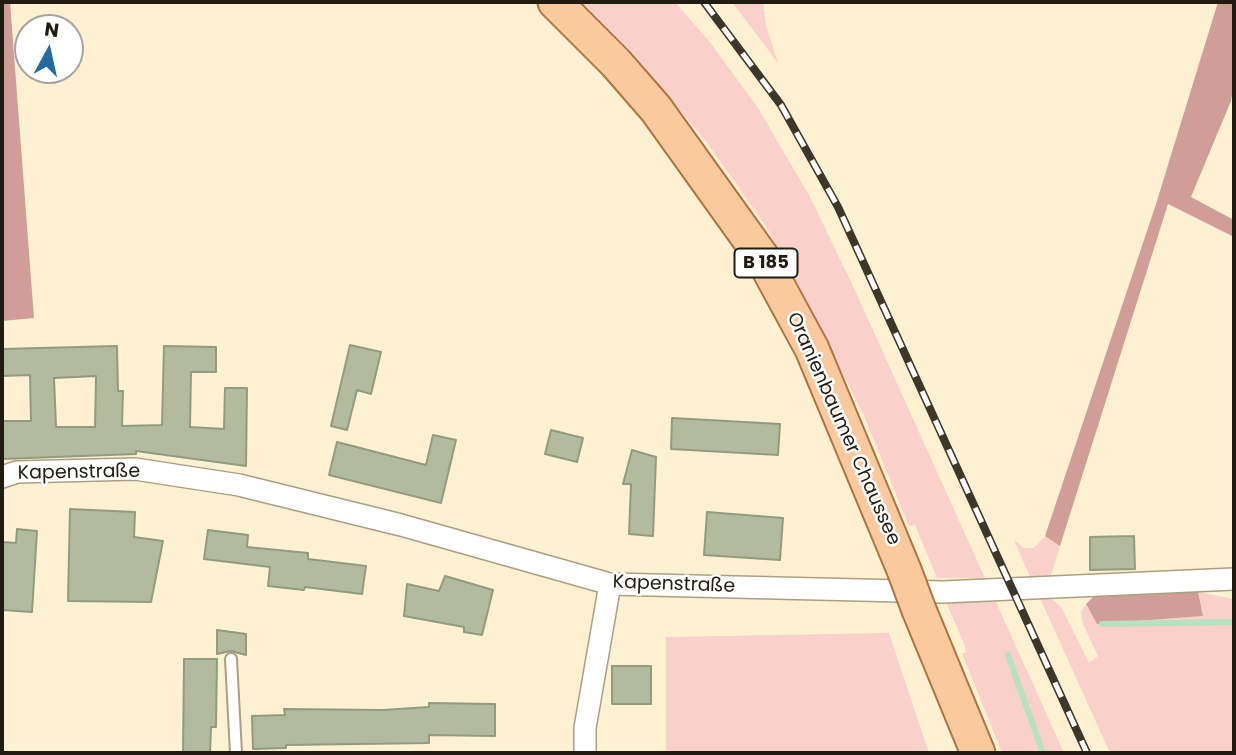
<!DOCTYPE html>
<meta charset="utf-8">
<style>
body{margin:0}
#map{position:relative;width:1236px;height:755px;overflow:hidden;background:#fdf1d2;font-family:Poppins,sans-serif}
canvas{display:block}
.frame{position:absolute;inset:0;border:4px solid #201c11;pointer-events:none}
.north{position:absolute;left:14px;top:14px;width:70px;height:70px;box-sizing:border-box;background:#fff;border:2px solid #a6a4a0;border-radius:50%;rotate:8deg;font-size:19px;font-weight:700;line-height:28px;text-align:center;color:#201c11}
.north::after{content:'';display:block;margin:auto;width:24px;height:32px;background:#25699e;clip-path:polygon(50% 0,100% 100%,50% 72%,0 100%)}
</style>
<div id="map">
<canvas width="1236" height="755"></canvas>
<div class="frame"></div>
<div class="north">N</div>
</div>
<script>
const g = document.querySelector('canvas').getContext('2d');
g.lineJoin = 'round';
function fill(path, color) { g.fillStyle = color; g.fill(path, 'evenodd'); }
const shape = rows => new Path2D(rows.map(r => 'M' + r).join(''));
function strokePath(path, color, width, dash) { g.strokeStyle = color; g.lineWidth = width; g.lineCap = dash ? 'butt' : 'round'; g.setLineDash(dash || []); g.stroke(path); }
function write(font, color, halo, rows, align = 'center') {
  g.font = font + ' Poppins,sans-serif'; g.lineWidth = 5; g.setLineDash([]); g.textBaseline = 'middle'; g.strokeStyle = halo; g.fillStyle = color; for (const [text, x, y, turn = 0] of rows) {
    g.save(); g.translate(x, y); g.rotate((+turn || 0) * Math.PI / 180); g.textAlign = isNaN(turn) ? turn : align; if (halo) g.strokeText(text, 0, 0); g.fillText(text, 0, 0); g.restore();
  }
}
const green = shape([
 [582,2,675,2,709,41,758,108,810,197,853,286,985,578,937,578,915,525,909,526,862,411,766,226,705,140,633,53],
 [732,2,763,2,766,26,778,63],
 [1045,536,1060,546,1049,582,1031,579,1014,540,1024,548,1034,548],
 [1198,592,1234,599,1234,753,1110,753,1040,598,1050,597,1061,607,1089,663,1098,656,1083,624,1081,612,1086,604,1097,624,1203,616],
 [946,602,996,602,1064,753,1002,753,962,653,966,653,965,646],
 [889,633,929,753,666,753,666,637]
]);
const forest = shape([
 [2,2,10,2,34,318,2,321],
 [1218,2,1234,2,1234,82,1231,101,1191,197,1234,220,1234,237,1168,204,1060,546,1045,536,1156,204],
 [1198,592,1203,616,1097,624,1086,604,1093,597]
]);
const stream = shape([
 [1102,624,1234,622],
 [1008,655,1043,753]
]);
const building = shape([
 [350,345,381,352,371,394,357,390,347,430,331,426,350,345],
 [117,346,118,391,123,391,122,426,162,425,164,346,216,347,216,372,191,372,190,427,224,429,225,388,247,388,246,466,136,451,136,454,2,459,2,421,31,421,30,375,2,376,2,349,117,346],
 [96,376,95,427,56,427,54,378,96,376],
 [672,418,780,424,778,455,671,449,672,418],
 [551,430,583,438,577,462,545,454,551,430],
 [433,435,456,440,441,503,329,475,337,442,426,465,433,435],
 [632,450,656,457,653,536,629,534,631,484,623,484,632,450],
 [70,509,135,512,134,537,163,541,151,602,68,601,70,509],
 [707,512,783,518,780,560,704,555,707,512],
 [17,529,37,531,32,612,2,610,2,542,16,543,17,529],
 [208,530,248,535,247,547,308,553,308,559,366,566,362,594,305,587,304,590,268,586,270,567,204,559,208,530],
 [1134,536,1135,569,1090,570,1090,537,1134,536],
 [445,576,493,590,482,635,464,632,464,627,404,616,407,584,439,591,445,576],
 [217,630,246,634,246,655,231,651,217,654,217,630],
 [184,659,217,659,216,727,211,727,210,753,183,753,184,659],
 [612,666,651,666,651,704,612,704,612,666],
 [429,703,495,704,495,736,429,735,429,743,286,745,286,748,253,749,252,716,285,715,284,709,383,710,429,707,429,703]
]);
const service = shape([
 [231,659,236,753]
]);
const minor = shape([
 [2,477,17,472,135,469,239,485,401,525,610,584,943,592,1234,579],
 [585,753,585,728,610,584]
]);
const primary = shape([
 [555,2,616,63,656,109,762,257,812,349,904,570],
 [919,610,978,753]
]);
const rail = shape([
 [704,2,781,105,838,207,1087,753]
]);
const primaryBridge = shape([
 [904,570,919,610]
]);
const shields = [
 [766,263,63]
];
const shieldNames = [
 ["B 185",766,263]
];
const streetNames = [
 ["Oranienbaumer Chaussee",843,429,66],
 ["Kapenstraße",79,473,-1],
 ["Kapenstraße",674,585,2]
];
fill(green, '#f9d0ca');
fill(forest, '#d09e97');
strokePath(stream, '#b7e1c2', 6);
fill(building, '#b2bb9d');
strokePath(building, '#929b7e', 2);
strokePath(service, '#aa9f82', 14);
strokePath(minor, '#aa9f82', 24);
strokePath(primary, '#ad7543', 37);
strokePath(service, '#fff', 10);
strokePath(minor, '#fff', 21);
strokePath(primary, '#fbc99e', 33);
strokePath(rail, '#3c3729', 8);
strokePath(rail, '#fff', 5, [16]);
strokePath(primaryBridge, '#ad7543', 37, []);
strokePath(primaryBridge, '#fbc99e', 33);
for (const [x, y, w] of shields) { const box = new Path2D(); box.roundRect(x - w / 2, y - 14.5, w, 29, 5); g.fillStyle = '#fff'; g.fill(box); strokePath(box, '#201c11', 2); }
write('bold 18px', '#201c11', null, shieldNames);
write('19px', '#201c11', '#fff', streetNames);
</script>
